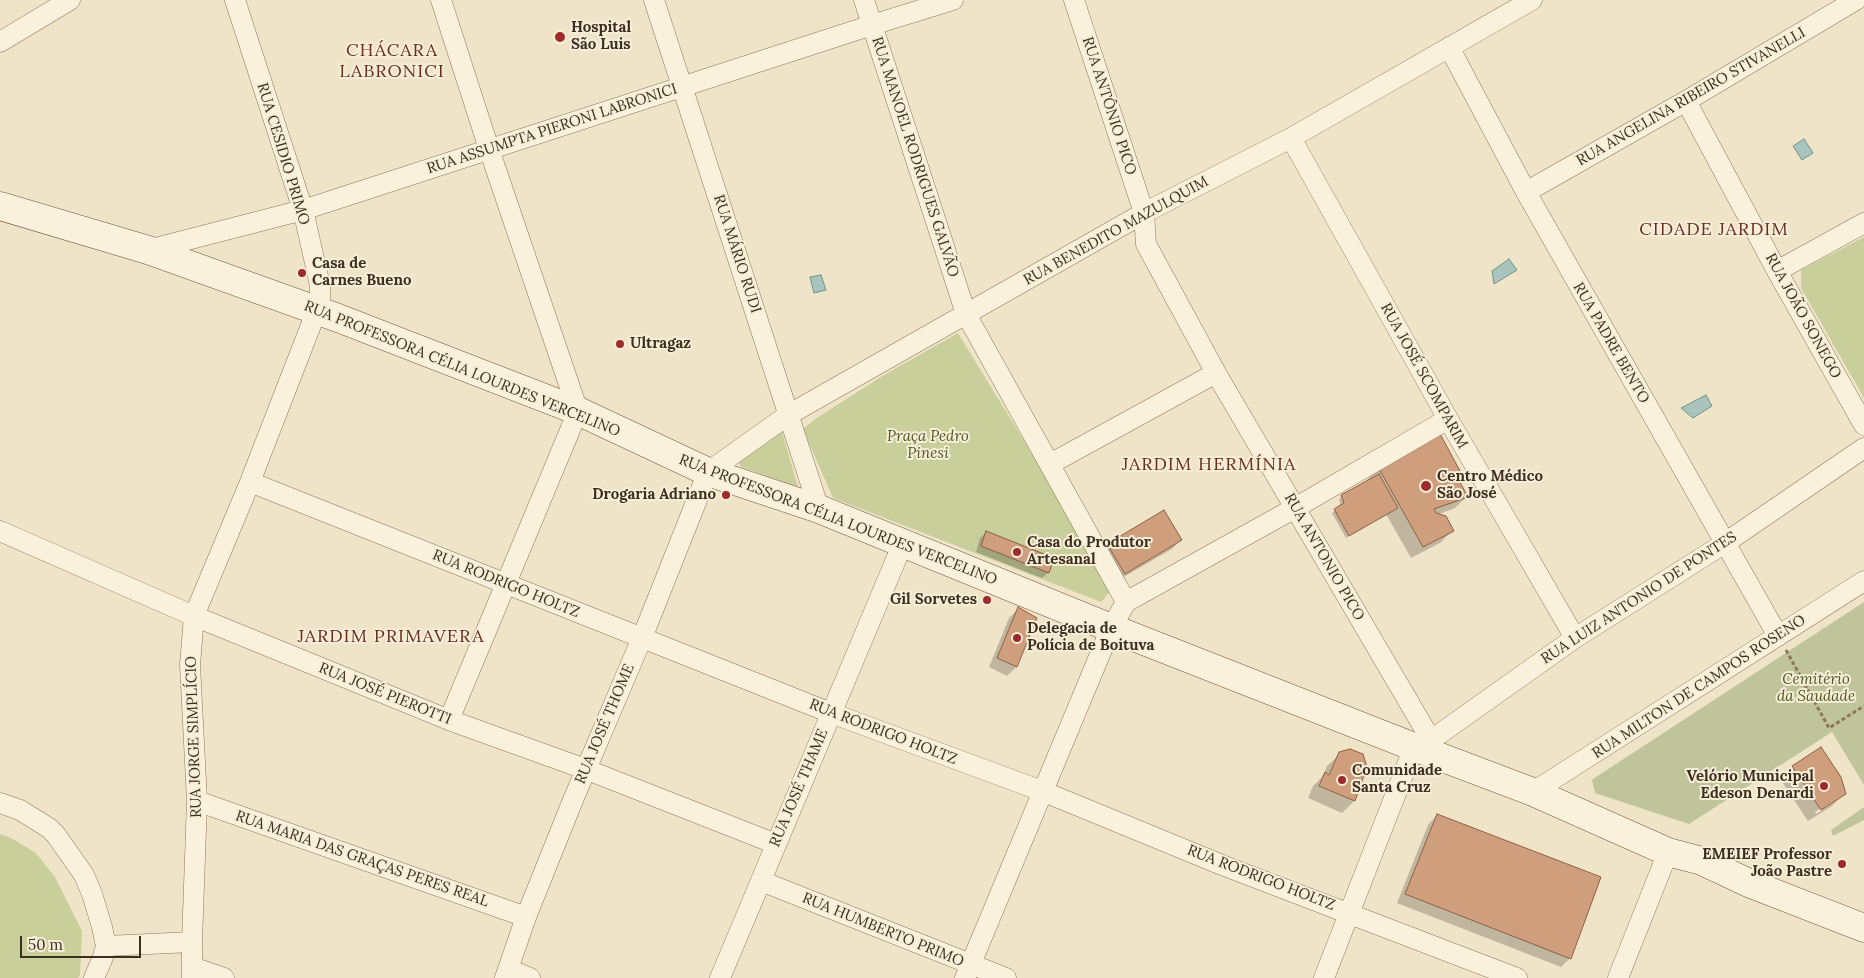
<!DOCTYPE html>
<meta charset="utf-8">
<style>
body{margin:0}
#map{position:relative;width:1864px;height:978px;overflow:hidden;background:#f0e4c8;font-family:Lora,serif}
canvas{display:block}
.scale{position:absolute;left:20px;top:936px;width:121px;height:22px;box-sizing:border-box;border:2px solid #3d2e20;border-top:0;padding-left:6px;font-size:15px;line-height:18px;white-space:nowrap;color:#3d2e20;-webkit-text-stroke:4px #f7eed8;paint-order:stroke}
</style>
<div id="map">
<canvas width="1864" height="978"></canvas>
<div class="scale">50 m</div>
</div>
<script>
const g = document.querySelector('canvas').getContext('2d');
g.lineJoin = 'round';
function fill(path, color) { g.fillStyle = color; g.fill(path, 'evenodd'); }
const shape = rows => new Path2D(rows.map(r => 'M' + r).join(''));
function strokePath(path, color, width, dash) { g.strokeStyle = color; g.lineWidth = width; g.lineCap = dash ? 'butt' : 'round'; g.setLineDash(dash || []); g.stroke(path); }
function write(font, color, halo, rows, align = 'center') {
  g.font = font + ' Lora,serif'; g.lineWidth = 4; g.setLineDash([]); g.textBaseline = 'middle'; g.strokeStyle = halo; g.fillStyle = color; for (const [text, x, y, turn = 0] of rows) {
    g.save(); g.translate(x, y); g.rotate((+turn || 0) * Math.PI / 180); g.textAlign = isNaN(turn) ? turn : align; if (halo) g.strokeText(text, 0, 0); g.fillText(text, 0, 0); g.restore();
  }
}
const green = shape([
 [1864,237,1864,398,1801,288,1801,270],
 [958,333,1029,449,1097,565,1109,593,1101,602,833,498,803,429,815,419,884,375],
 [782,432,798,487,741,467,738,462,740,455],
 [0,834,11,838,36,853,55,877,82,931,80,975,78,978,0,978]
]);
const cemetery = shape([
 [1864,602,1864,785,1832,732,1689,824,1595,793,1592,780,1596,777],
 [1864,807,1864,820,1833,836,1831,830]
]);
const water = shape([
 [1804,139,1813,153,1802,160,1793,146,1804,139],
 [1509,259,1517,270,1494,284,1492,271,1509,259],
 [821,275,826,290,814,293,810,277,821,275],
 [1706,395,1712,406,1693,418,1681,408,1706,395]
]);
const shadow = shape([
 [1379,468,1455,475,1467,496,1455,508,1437,515,1452,531,1440,543,1411,558,1386,514,1346,538,1332,513,1341,506,1339,499,1368,482,1367,480],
 [1164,511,1181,540,1172,549,1115,582,1098,554,1107,545],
 [986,532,1053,559,1048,573,1042,578,976,552,980,538],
 [1018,609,1036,618,1016,667,1007,676,989,667,1009,618],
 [1340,754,1366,767,1354,801,1342,813,1308,798,1313,786,1323,776,1327,766],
 [1793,767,1844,793,1832,806,1808,821,1781,780],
 [1833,800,1833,803,1816,814,1815,812],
 [1437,815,1570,958,1561,967,1397,903,1428,825]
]);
const building = shape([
 [1439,432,1460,471,1456,475,1468,497,1434,509,1436,513,1446,516,1454,531,1423,547,1378,467,1439,432],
 [1379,474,1398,508,1349,536,1334,509,1344,503,1341,495,1379,474],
 [1164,510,1182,540,1125,574,1107,544,1164,510],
 [986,531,1054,558,1049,573,981,546,986,531],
 [1018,607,1037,618,1017,667,997,658,1018,607],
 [1821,747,1841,777,1846,794,1821,810,1792,766,1821,747],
 [1350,749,1363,754,1367,767,1355,801,1319,786,1325,772,1329,775,1339,752,1350,749],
 [1437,814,1601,877,1571,959,1405,894,1437,814]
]);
const path = shape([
 [1786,650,1829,728,1864,706]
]);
const minor = shape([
 [441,0,489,149,578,411,449,720],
 [654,0,819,509],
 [864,0,966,314,1126,602,1111,628,965,978],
 [1074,0,1144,213,1146,244,1216,373,1431,740],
 [0,42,70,0],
 [1449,47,1526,192,1778,636],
 [1686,101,1777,271,1864,425],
 [1291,138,1448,419,1575,638],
 [1526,192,1686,101,1856,0],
 [148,250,303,210,872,25,953,0],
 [1777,271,1864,223],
 [1050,464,1216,373],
 [250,482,831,713,1042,791,1222,865,1517,978],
 [0,531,194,616,449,720,585,769,776,844],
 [1126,602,1295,508,1448,419],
 [1533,792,1864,581],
 [197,801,526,917],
 [0,803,20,810,49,828,56,835,84,875,92,894,102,927,106,946,103,957,94,978],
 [761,881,1006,978],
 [106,946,192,942],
 [192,967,224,978],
 [508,969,530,978],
 [192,978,192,942,197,801,190,665,194,616,250,482,320,302,320,285,303,210,235,0],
 [505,978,526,917,573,800,642,638,708,472,788,415,1144,213,1291,138,1532,0],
 [720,978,903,543],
 [1324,978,1414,747,1431,740,1575,638,1725,543,1864,448],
 [1618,978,1668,852]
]);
const secondary = shape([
 [0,206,148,250,338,318,578,411,708,472,819,509,1111,628,1414,747,1533,792,1668,852,1702,861,1751,884,1864,928]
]);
const markers = [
 [560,37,6,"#9e2a2b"],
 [302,273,5,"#9e2a2b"],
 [620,344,5,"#9e2a2b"],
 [1426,486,6,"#9e2a2b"],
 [726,495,5,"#9e2a2b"],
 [1017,552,5,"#9e2a2b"],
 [987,600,5,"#9e2a2b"],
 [1017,638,5,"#9e2a2b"],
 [1342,780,5,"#9e2a2b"],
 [1824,786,5,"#9e2a2b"],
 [1842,864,5,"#9e2a2b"]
];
const poiNames = [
 ["Hospital",571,28],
 ["São Luis",571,45],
 ["Casa de",312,264],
 ["Carnes Bueno",312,281],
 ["Ultragaz",630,344],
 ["Centro Médico",1437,477],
 ["São José",1437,494],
 ["Drogaria Adriano",716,495,"right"],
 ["Casa do Produtor",1027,543],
 ["Artesanal",1027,560],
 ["Gil Sorvetes",977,600,"right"],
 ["Delegacia de",1027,629],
 ["Polícia de Boituva",1027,646],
 ["Comunidade",1352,771],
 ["Santa Cruz",1352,788],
 ["Velório Municipal",1814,777,"right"],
 ["Edeson Denardi",1814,794,"right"],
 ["EMEIEF Professor",1832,855,"right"],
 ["João Pastre",1832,872,"right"]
];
const streetNames = [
 ["RUA ANGELINA RIBEIRO STIVANELLI",1691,97,-30],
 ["RUA ANTÔNIO PICO",1109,106,72],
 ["RUA ASSUMPTA PIERONI LABRONICI",552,129,-18],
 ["RUA CESIDIO PRIMO",283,154,73],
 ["RUA MANOEL RODRIGUES GALVÃO",915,157,72],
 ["RUA BENEDITO MAZULQUIM",1116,231,-29],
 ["RUA MÁRIO RUDI",737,254,72],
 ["RUA JOÃO SONEGO",1803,316,61],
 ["RUA PADRE BENTO",1611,343,60],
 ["RUA PROFESSORA CÉLIA LOURDES VERCELINO",462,369,22],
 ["RUA JOSÉ SCOMPARIM",1424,376,61],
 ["RUA PROFESSORA CÉLIA LOURDES VERCELINO",838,520,21],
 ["RUA ANTONIO PICO",1324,557,60],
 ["RUA RODRIGO HOLTZ",506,584,22],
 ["RUA LUIZ ANTONIO DE PONTES",1639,598,-33],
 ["RUA MILTON DE CAMPOS ROSENO",1699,687,-33],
 ["RUA JOSÉ PIEROTTI",385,694,22],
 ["RUA JOSÉ THOME",605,724,-67],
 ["RUA RODRIGO HOLTZ",883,732,21],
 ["RUA JORGE SIMPLÍCIO",194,737,-92],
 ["RUA JOSÉ THAME",799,788,-67],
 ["RUA MARIA DAS GRAÇAS PERES REAL",362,859,19],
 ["RUA RODRIGO HOLTZ",1261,878,21],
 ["RUA HUMBERTO PRIMO",883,930,22]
];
const parkNames = [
 ["Praça Pedro",928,437],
 ["Pinesi",928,454],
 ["Cemitério",1816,680],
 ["da Saudade",1816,697]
];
const quarterNames = [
 ["CHÁCARA",392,51],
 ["LABRONICI",392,72],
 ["CIDADE JARDIM",1714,230],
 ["JARDIM HERMÍNIA",1209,465],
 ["JARDIM PRIMAVERA",391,637]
];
fill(green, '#c9cf9b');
fill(cemetery, '#bfc49a');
fill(water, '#a9c4bc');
strokePath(water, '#6f938a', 1);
fill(shadow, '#0003');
fill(building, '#cf9f7d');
strokePath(building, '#8d5f41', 1);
strokePath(minor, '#8d765c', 21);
strokePath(secondary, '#6f573f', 29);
strokePath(path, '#8d765c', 3, [4, 2.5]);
strokePath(minor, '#faf1dc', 20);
strokePath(secondary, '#faf1dc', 28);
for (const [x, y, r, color] of markers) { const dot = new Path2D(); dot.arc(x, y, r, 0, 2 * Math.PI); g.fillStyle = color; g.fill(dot); strokePath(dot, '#f7eed8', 2); }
write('bold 15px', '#3d2e20', '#f7eed8', poiNames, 'left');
write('15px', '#3d2e20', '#f7eed8', streetNames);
write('italic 15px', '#4d5a26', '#f7eed8', parkNames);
g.letterSpacing = '1px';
write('18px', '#6b2e1e', '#f7eed8', quarterNames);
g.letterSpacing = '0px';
</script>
